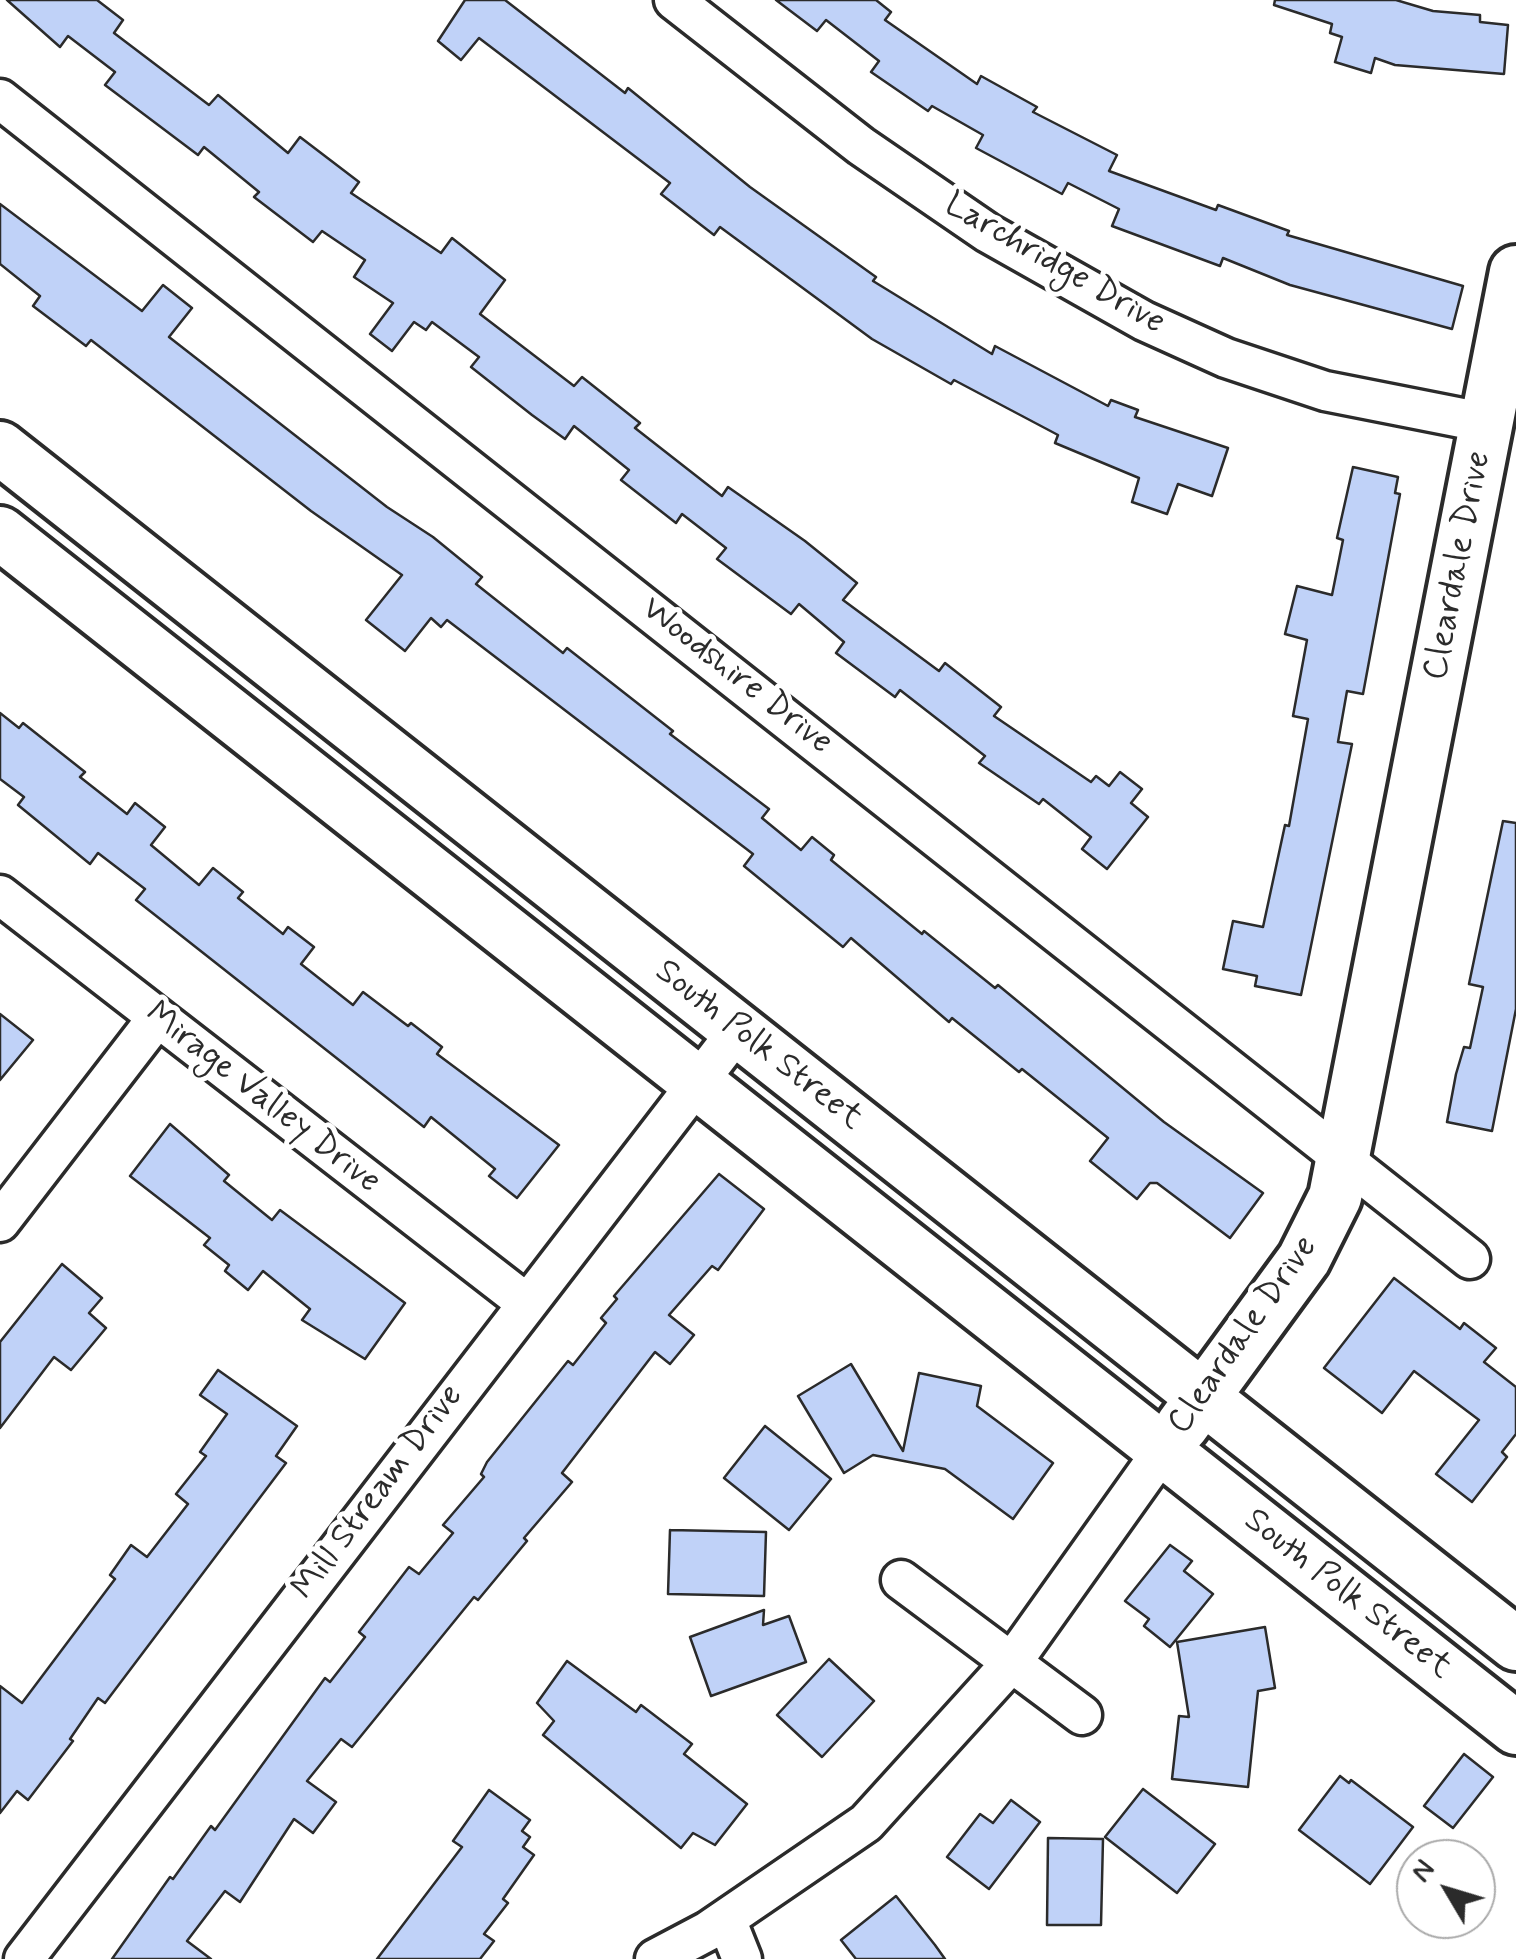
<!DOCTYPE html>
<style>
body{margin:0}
#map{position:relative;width:1516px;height:1959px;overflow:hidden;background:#fff;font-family:Mynerve,sans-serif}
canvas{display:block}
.north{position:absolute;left:1396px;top:1839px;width:100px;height:100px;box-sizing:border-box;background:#fff;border:2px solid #aaa;border-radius:50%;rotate:308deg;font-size:28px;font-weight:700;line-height:40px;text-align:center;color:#2b2b2b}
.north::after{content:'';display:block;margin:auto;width:35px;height:45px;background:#2b2b2b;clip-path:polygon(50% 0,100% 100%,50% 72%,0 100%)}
</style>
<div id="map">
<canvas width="1516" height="1959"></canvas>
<div class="north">N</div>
</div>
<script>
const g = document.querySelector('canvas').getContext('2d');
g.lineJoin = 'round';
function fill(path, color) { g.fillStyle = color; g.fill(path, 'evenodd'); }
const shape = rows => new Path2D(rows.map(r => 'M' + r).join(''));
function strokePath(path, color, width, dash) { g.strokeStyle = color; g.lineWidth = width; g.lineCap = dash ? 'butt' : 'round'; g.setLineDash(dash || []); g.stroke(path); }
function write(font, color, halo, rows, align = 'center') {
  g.font = font + ' Mynerve,sans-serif'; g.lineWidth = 10; g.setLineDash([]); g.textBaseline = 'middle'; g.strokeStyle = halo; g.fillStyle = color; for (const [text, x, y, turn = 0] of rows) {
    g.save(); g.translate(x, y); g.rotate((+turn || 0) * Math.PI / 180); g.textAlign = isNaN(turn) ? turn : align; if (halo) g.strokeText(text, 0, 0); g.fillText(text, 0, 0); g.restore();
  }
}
const building = shape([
 [7,0,97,0,123,20,114,33,209,105,218,95,288,153,300,137,359,182,351,193,441,253,452,238,505,280,480,314,574,386,582,377,640,423,635,428,722,496,728,487,805,541,857,583,843,600,939,671,945,663,1001,707,994,716,1091,782,1096,776,1109,786,1120,772,1142,789,1131,803,1148,817,1107,869,1082,849,1091,837,1043,799,1039,804,979,763,985,756,900,690,895,697,836,653,844,642,799,604,791,614,717,559,726,548,682,514,676,523,621,480,629,470,574,426,565,439,532,415,471,367,479,357,432,322,426,330,414,322,392,351,370,334,393,303,354,277,365,260,322,231,313,242,254,197,259,192,204,147,198,155,105,85,115,72,68,36,60,47,7,0],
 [465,0,505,0,625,93,628,88,750,187,876,277,873,281,992,354,995,346,1108,406,1111,400,1138,410,1135,417,1228,448,1212,496,1178,484,1167,514,1132,502,1139,478,1055,443,1058,435,954,380,951,384,872,339,720,227,714,235,661,194,670,183,479,38,461,60,438,41,465,0],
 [776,0,876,0,891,12,885,20,977,84,981,76,1037,107,1033,112,1117,155,1109,171,1216,210,1218,205,1289,231,1287,235,1463,286,1452,329,1290,285,1223,258,1220,266,1112,226,1119,209,1068,183,1062,194,976,148,983,135,932,106,928,111,871,72,879,61,826,20,817,31,776,0],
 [1275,0,1396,0,1433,11,1480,15,1480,22,1508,25,1504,74,1395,65,1375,58,1371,73,1335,62,1342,37,1330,33,1332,24,1274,5,1275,0],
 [0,204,142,311,163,285,192,308,169,337,387,507,433,537,482,577,476,584,563,653,567,648,673,731,670,734,769,809,762,818,801,850,812,837,834,855,831,860,922,934,924,931,995,988,998,985,1164,1122,1263,1193,1230,1238,1157,1183,1150,1183,1137,1199,1090,1161,1108,1138,1022,1069,1019,1072,952,1018,949,1022,851,938,843,947,744,866,753,854,447,620,441,627,431,618,405,651,366,620,402,575,311,511,91,340,86,346,33,306,40,296,0,264,0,204],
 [1353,467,1398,477,1395,493,1400,494,1363,694,1347,691,1338,742,1352,744,1301,995,1255,986,1257,976,1223,969,1233,921,1263,927,1285,825,1289,826,1308,719,1293,716,1307,640,1285,634,1297,586,1332,595,1343,540,1337,538,1353,467],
 [0,713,19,728,23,723,85,772,80,777,127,814,135,803,165,827,151,845,199,885,213,868,243,892,238,898,283,934,288,927,314,947,301,964,353,1005,363,992,408,1026,411,1023,442,1047,437,1054,559,1145,517,1198,489,1176,495,1169,431,1117,424,1127,136,900,145,889,98,853,90,864,18,805,24,797,0,779,0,713],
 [1503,821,1516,823,1516,1009,1492,1131,1447,1122,1456,1074,1464,1047,1470,1048,1483,987,1469,984,1503,821],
 [0,1014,33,1040,0,1080,0,1014],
 [170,1124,229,1175,224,1181,272,1220,280,1210,405,1303,365,1359,302,1320,310,1309,263,1271,248,1290,225,1271,229,1265,204,1245,210,1238,130,1176,170,1124],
 [719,1174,764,1209,718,1270,712,1266,669,1315,694,1335,670,1364,655,1352,562,1473,572,1482,524,1538,527,1541,478,1600,474,1597,352,1747,341,1739,307,1781,336,1802,313,1833,294,1819,240,1902,225,1891,187,1941,211,1959,112,1959,170,1877,173,1879,211,1826,215,1830,325,1678,330,1682,365,1637,359,1632,409,1567,419,1574,453,1533,443,1525,484,1477,481,1474,487,1462,568,1361,573,1365,606,1323,601,1318,617,1299,614,1296,719,1174],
 [62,1264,102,1298,89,1313,106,1328,71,1370,54,1357,0,1428,0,1342,62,1264],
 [1394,1278,1460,1329,1464,1323,1496,1348,1484,1362,1516,1387,1516,1434,1502,1452,1507,1457,1472,1502,1436,1474,1479,1420,1414,1371,1382,1413,1324,1368,1394,1278],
 [851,1364,903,1451,919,1373,981,1386,977,1406,1053,1463,1013,1519,945,1469,873,1455,844,1473,798,1396,851,1364],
 [218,1370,297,1426,276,1456,286,1463,105,1703,98,1698,70,1739,73,1741,28,1800,17,1791,0,1813,0,1686,22,1703,115,1579,110,1575,131,1545,147,1557,188,1504,176,1494,206,1456,200,1452,227,1414,200,1395,218,1370],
 [765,1426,831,1479,789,1530,724,1478,765,1426],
 [670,1530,766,1532,764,1596,668,1594,670,1530],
 [1170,1545,1192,1561,1184,1571,1213,1594,1170,1647,1144,1626,1149,1619,1125,1601,1170,1545],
 [764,1610,763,1625,789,1616,806,1662,711,1696,690,1637,764,1610],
 [1265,1627,1275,1688,1258,1691,1248,1787,1172,1779,1179,1716,1189,1717,1177,1642,1265,1627],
 [829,1659,874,1701,822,1757,777,1715,829,1659],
 [567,1661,636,1712,641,1705,692,1744,684,1754,747,1804,715,1845,693,1833,681,1848,543,1735,554,1721,537,1703,567,1661],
 [1464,1754,1493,1777,1453,1828,1424,1806,1464,1754],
 [1340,1776,1349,1783,1351,1780,1413,1827,1370,1884,1299,1830,1340,1776],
 [1143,1789,1215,1844,1177,1893,1105,1837,1143,1789],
 [489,1790,530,1820,522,1831,530,1837,523,1847,534,1855,503,1899,508,1903,484,1934,494,1941,480,1959,377,1959,462,1847,453,1841,489,1790],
 [1011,1800,1040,1822,989,1889,947,1857,980,1814,993,1823,1011,1800],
 [1048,1838,1103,1839,1101,1925,1047,1925,1048,1838],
 [896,1896,935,1945,945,1959,856,1959,841,1940,896,1896]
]);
const street = shape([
 [674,0,861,146,988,233,1144,321,1226,358,1325,391,1487,423],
 [0,99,1470,1259],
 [0,895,525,1302],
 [0,1222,157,1018],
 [901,1580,1082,1715],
 [726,1919,742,1959],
 [24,1959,738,1030],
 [655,1959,708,1931,866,1823,1013,1661,1163,1450]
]);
const secondary = shape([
 [0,448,1516,1644],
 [0,533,1516,1728],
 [1182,1426,1304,1259,1335,1197,1516,272]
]);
const streetNames = [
 ["Larchridge Drive",1054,265,30],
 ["Cleardale Drive",1459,566,-79],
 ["Woodshire Drive",736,677,38],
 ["South Polk Street",758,1046,38],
 ["Mirage Valley Drive",262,1099,38],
 ["Cleardale Drive",1244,1336,-55],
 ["Mill Stream Drive",379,1493,-53],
 ["South Polk Street",1347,1595,38]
];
fill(building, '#c0d2f8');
strokePath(building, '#2b2b2b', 2.5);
strokePath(street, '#2b2b2b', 45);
strokePath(secondary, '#2b2b2b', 60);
strokePath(street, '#fff', 38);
strokePath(secondary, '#fff', 52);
write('35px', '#2b2b2b', '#fff', streetNames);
</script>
